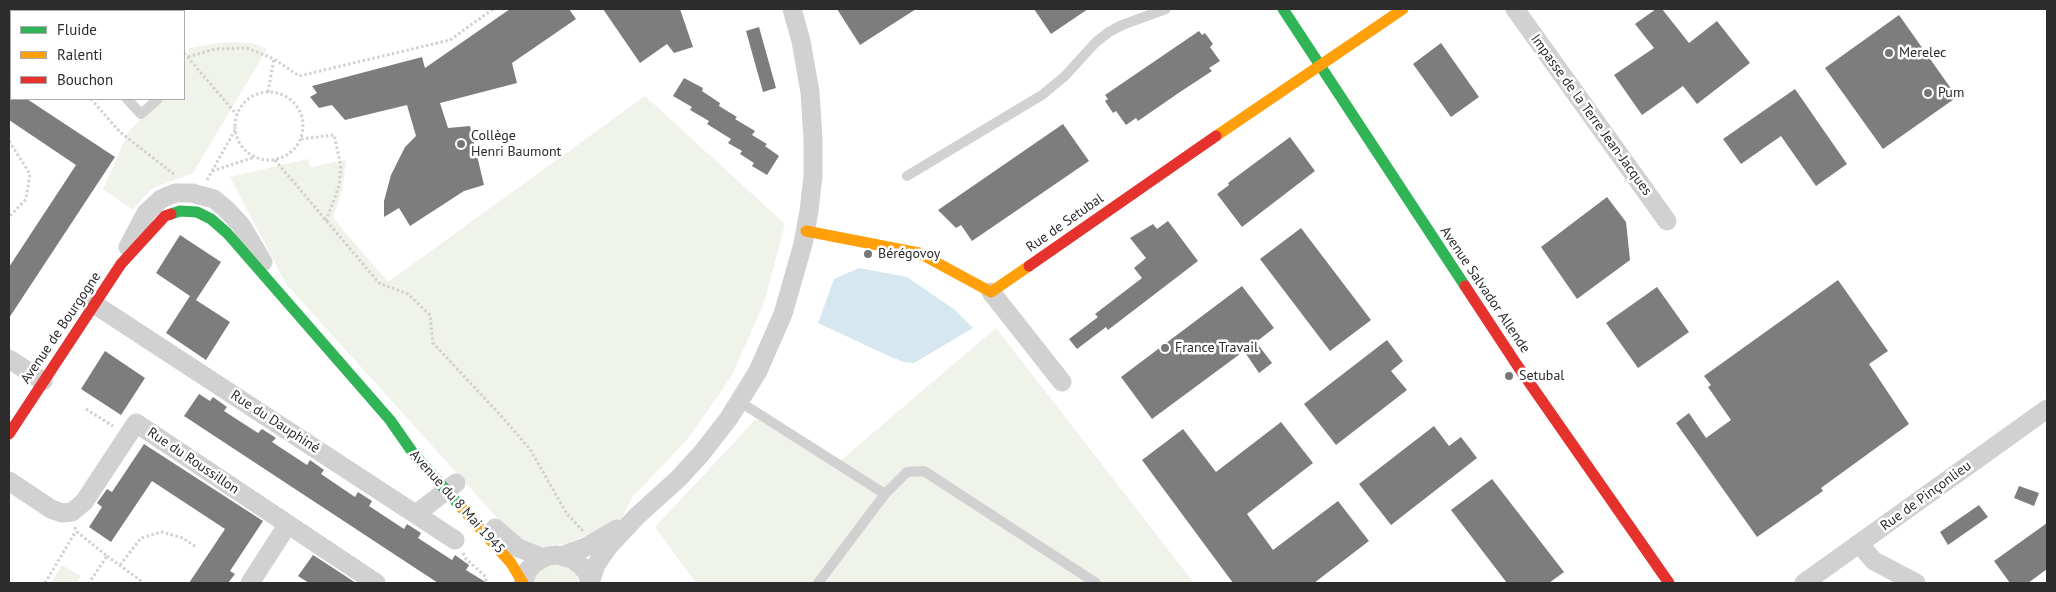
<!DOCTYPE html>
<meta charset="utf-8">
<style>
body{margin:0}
#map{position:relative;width:2056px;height:592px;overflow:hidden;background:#fff;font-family:"PT Sans",sans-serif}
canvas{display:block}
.frame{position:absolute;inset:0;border:10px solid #2c2c2c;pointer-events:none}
.legend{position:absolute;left:10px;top:10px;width:175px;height:90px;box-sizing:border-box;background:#fff;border:1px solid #ababab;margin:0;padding:6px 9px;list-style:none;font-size:15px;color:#2c2c2c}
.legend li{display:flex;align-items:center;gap:10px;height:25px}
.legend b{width:25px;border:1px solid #ababab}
</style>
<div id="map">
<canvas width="2056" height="592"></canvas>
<div class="frame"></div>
<ul class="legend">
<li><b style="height:6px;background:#30b455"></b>Fluide</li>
<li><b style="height:6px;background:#ff9f0a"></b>Ralenti</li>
<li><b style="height:6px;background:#e5322d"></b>Bouchon</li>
</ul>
</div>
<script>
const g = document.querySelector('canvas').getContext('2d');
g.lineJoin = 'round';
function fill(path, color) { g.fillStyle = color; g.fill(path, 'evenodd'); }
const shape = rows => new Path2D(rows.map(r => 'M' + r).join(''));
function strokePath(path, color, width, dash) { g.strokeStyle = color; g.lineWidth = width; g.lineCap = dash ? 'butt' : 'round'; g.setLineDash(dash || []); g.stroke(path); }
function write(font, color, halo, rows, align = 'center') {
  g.font = font + ' "PT Sans",sans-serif'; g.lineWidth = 5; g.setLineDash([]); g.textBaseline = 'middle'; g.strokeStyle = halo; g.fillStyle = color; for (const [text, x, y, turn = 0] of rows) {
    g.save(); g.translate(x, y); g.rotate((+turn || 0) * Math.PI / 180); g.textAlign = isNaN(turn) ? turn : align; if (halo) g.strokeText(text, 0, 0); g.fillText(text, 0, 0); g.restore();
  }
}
const green = shape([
 [234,42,255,44,267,49,193,173,151,189,133,210,103,189,129,131,161,99,184,99,184,67,189,48,218,43],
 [645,96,785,224,764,303,731,377,687,440,632,497,622,519,568,543,542,547,518,541,286,284,230,177,308,159,310,167,346,160,343,187,333,218,388,282],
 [996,328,1194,583,696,583,655,527,756,419,834,466],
 [558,564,573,571,580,583,531,583,538,571,547,566],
 [62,565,81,576,77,583,51,583]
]);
const water = shape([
 [859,268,907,277,955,310,973,328,914,363,904,362,891,357,818,323,834,279]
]);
const building = shape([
 [510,9,569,9,576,19,512,63,517,83,440,103,448,128,470,126,484,185,464,191,410,226,399,208,384,217,384,201,391,175,405,147,416,136,407,105,345,120,332,105,319,108,310,97,317,93,312,86,422,57,425,68],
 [603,9,680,9,693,47,674,53,667,44,640,63],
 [837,9,916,9,860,45],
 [1034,9,1088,9,1051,34],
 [1656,9,1662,9,1689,43,1717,21,1750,63,1697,104,1683,86,1642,115,1614,75,1654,48,1635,24],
 [1899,15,1957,97,1883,149,1825,68],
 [759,27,776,88,763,92,746,31],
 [1199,31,1202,35,1205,33,1213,44,1210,47,1220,61,1209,68,1212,71,1180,92,1138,121,1136,118,1126,125,1116,111,1113,113,1105,101,1108,99,1105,95],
 [1441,43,1479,97,1451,117,1413,64],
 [684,78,703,88,702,91,720,103,719,106,737,117,735,119,755,131,752,135,767,144,765,146,779,156,767,175,752,166,754,163,740,154,742,151,728,143,731,139,707,124,709,121,690,110,692,107,673,96],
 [1795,89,1847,164,1816,186,1781,136,1741,164,1723,139],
 [9,99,27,99,115,157,9,318,9,267,76,165,9,120],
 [1063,124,1089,161,972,241,961,225,956,228,938,210],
 [1290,137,1315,171,1242,227,1217,194,1229,185,1228,183],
 [1607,197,1626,222,1630,260,1577,299,1541,247],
 [1168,221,1198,261,1108,330,1106,327,1077,349,1069,339,1098,317,1095,314,1142,278,1134,268,1146,258,1130,238,1153,224,1157,229],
 [1301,228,1371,320,1330,351,1260,259],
 [180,235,221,262,196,300,230,322,206,360,166,333,190,296,156,273],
 [1838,280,1888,351,1869,364,1909,424,1821,488,1823,491,1757,537,1676,423,1689,413,1706,438,1731,420,1708,387,1711,385,1704,376],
 [1242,286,1274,328,1256,342,1272,363,1259,373,1244,351,1152,419,1121,377],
 [1657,287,1689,332,1638,368,1606,323],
 [1387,340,1403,361,1391,371,1407,390,1336,445,1304,404],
 [105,351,145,378,121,415,81,389],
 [199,394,210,401,213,397,227,407,224,411,258,433,262,429,276,438,272,442,307,465,310,460,324,470,321,474,355,497,358,492,372,501,369,506,404,529,407,524,421,533,418,538,452,560,455,555,469,565,466,570,487,583,438,583,184,416],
 [1281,422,1313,463,1247,514,1273,550,1338,501,1369,541,1314,583,1233,583,1142,460,1183,429,1216,472],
 [1434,426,1449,446,1461,437,1477,458,1391,525,1359,484],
 [144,444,263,521,230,571,235,574,228,583,189,583,225,529,152,481,111,542,89,527,102,507,97,503,107,489,112,492],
 [1492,479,1564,572,1549,583,1507,583,1451,510],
 [2019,486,2039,493,2034,506,2014,498],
 [1979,505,1988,517,1948,545,1940,532],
 [2047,523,2047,569,2028,583,2010,583,1994,561],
 [313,555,327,564,356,583,309,583,298,576]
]);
const path = shape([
 [11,9,13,11],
 [145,9,147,11],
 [184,53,237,115],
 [188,57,215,49,247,48,274,59,299,76,450,40,493,9],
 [268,92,274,59],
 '235 126a34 34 0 1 1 68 0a34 34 0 1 1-68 0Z',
 [91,99,120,132,175,175],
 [301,139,334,135,341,166,339,186,326,221],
 [9,141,30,174,26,199,9,217],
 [275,160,379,283,408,294,430,315,433,343,503,418,530,449,567,514,583,531],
 [212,171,255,157],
 [207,180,235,130],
 [86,409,113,426],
 [75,527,76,531,107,556,89,583],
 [463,553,466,559,484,575,487,583],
 [107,556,144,583],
 [120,565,141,538,162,532,183,538,196,547],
 [45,583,76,531]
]);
const lane = shape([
 [51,9,53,11],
 [99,9,101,11],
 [127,99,141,114,158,99],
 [907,176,1042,95,1065,76,1096,42,1109,32,1122,25,1166,9],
 [740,402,885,494,818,583],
 [885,494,907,472,924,471,1096,583]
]);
const street = shape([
 [1515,9,1667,221],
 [128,247,146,213,161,199,175,193,192,193,214,199,226,209,241,225,263,262],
 [991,292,1062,382],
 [94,304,455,540],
 [9,359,43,381],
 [9,481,51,509,62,513,72,512,84,502,136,423,376,583],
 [416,514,456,483],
 [495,528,518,548,544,558],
 [1859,544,1874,561,1916,583],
 [561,556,586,547,617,529],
 [250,583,288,524],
 [523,583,528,570,535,563,548,556,557,555,572,559,580,565,587,573,590,583],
 [590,583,596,565,609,546,637,516,678,479,701,454,729,418,758,371,783,314,803,244,809,211,813,176,813,139,810,92,801,41,792,9],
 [1804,583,2047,409]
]);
const fast = shape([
 [1283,9,1465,286],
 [171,214,180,211,197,212,211,219,227,233,390,420,413,453,460,506]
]);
const slow = shape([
 [1216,136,1403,9],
 [806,231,919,253,991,292,1029,266],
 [460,506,511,563,523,583]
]);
const jam = shape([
 [1029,266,1216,136],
 [1465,286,1517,365,1669,583],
 [9,434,121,264,165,216,171,214]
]);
const markers = [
 [1889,53,5,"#767676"],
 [1928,93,5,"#767676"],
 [461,144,5,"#767676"],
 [868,254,5,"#767676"],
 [1165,348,5,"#767676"],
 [1509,376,5,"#767676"]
];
const poiNames = [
 ["Merelec",1899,53],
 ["Pum",1938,93],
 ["Collège",471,136],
 ["Henri Baumont",471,152],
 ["Bérégovoy",878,254],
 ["France Travail",1175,348],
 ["Setubal",1519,376]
];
const streetNames = [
 ["Impasse de la Terre Jean-Jacques",1591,115,54],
 ["Rue de Setubal",1065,223,-35],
 ["Avenue Salvador Allende",1485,290,56],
 ["Avenue de Bourgogne",61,328,-56],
 ["Rue du Dauphiné",275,422,33],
 ["Rue du Roussillon",193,461,34],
 ["Rue de Pinçonlieu",1926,496,-36],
 ["Avenue du 8 Mai 1945",457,502,48]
];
fill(green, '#f0f3ea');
fill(water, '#d6e7f0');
fill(building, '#7d7d7d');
strokePath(path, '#d1d1d1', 3, [2.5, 2.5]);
strokePath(lane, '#d1d1d1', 10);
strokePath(street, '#d1d1d1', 19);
strokePath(fast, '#30b455', 11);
strokePath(slow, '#ff9f0a', 11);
strokePath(jam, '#e5322d', 11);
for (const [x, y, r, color] of markers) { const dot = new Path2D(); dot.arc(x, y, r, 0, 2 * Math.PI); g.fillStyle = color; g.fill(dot); strokePath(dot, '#fff', 2); }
write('14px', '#2c2c2c', '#fff', poiNames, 'left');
write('14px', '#2c2c2c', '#fff', streetNames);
</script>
